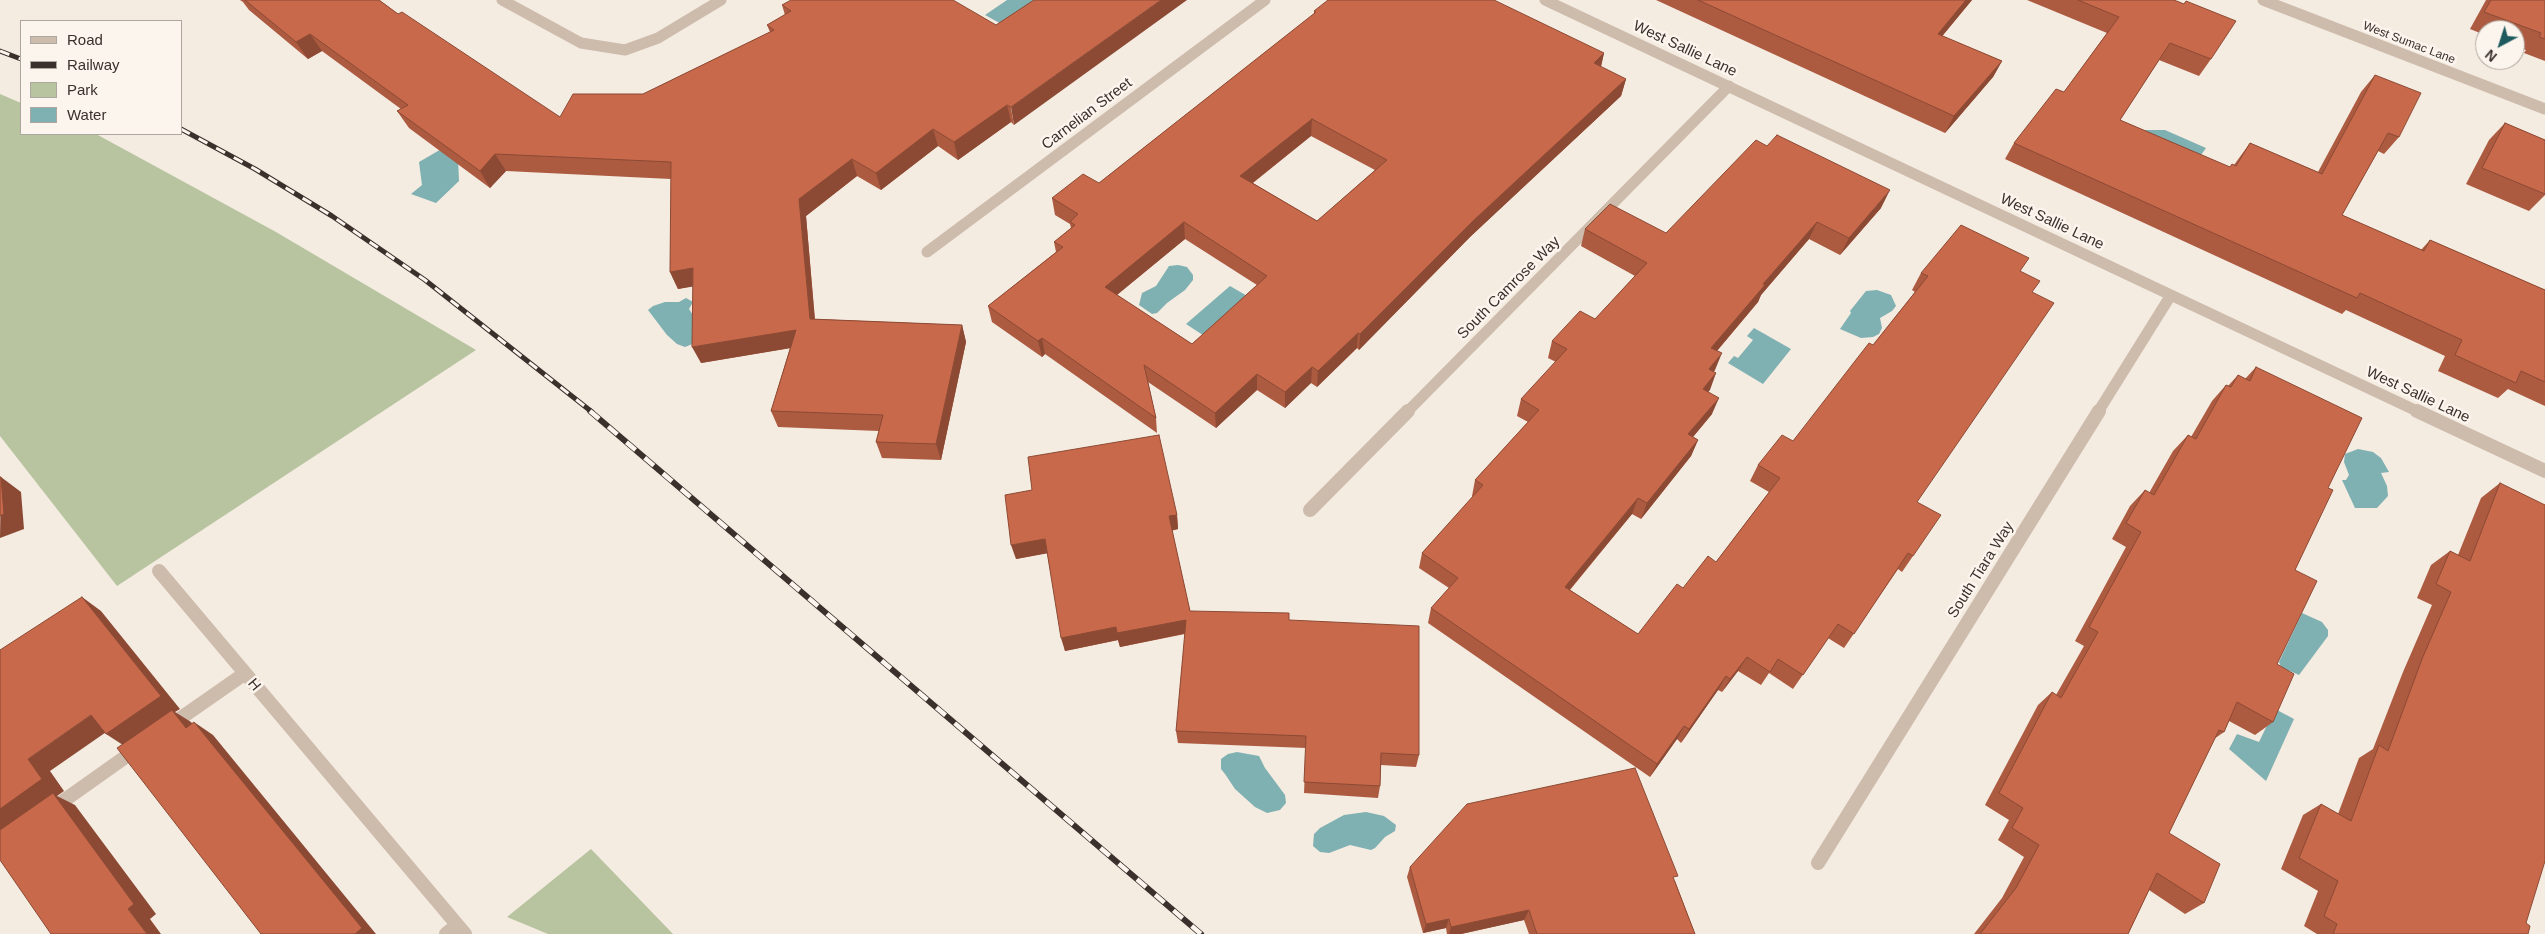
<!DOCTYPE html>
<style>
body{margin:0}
#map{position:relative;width:2545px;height:934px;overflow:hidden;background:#f4ebe1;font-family:Helvetica,sans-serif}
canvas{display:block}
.legend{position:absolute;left:20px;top:20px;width:162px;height:115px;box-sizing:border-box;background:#fbf5ee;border:1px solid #aea6a0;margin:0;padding:6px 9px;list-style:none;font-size:15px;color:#3b302b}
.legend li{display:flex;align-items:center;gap:10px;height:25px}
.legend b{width:25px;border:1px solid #aea6a0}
.north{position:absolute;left:2475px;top:20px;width:50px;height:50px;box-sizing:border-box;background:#fbf5ee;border:1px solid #aea6a0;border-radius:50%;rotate:220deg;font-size:14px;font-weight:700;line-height:20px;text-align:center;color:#3b302b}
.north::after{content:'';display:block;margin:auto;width:18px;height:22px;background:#1f5a5e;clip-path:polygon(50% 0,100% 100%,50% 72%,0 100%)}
</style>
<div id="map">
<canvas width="2545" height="934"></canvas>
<ul class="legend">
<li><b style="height:6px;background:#cdbbac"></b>Road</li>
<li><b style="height:6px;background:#3b302b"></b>Railway</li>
<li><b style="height:14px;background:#b8c4a0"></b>Park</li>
<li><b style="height:14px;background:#7fb0b2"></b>Water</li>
</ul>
<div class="north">N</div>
</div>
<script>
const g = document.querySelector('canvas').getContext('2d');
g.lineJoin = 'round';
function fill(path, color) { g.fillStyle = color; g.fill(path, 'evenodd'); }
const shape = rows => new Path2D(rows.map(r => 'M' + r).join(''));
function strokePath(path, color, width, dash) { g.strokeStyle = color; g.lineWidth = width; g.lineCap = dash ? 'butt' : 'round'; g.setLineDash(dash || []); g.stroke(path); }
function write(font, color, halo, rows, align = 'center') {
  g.font = font + ' Helvetica,sans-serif'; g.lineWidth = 5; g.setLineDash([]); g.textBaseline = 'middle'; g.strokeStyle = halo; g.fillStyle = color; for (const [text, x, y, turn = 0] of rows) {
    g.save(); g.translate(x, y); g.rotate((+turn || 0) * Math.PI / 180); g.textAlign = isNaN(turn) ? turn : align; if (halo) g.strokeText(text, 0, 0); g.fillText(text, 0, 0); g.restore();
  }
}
const green = shape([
 [0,94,21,103,21,134,96,134,276,232,476,350,117,586,0,436],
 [591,849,673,934,548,934,507,917]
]);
const water = shape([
 [1007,0,1044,0,1005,26,985,15],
 [2137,130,2165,130,2206,148,2196,162],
 [450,144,458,158,459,181,436,203,411,194,422,185,419,162],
 [1178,265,1187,267,1193,275,1193,280,1185,290,1167,303,1157,313,1152,314,1139,305,1142,293,1156,286,1169,266],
 [1230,286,1256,301,1212,341,1186,324],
 [1877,290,1891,295,1896,306,1892,311,1880,318,1882,328,1879,334,1873,337,1861,338,1840,329,1851,313,1850,311,1866,291],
 [686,298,693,302,689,309,696,320,695,343,685,347,677,344,667,335,648,310,653,306,665,302,679,302],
 [1754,328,1791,349,1763,384,1728,363,1734,356,1738,358,1753,340,1747,336],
 [2358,449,2373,452,2381,458,2389,472,2381,473,2387,486,2388,496,2377,508,2355,508,2342,480,2346,480,2349,475,2344,462,2345,454],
 [2302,613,2322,622,2328,630,2328,636,2299,675,2281,667,2279,662],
 [2275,709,2294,719,2266,781,2229,749,2237,734,2259,742],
 [1237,752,1259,756,1265,768,1285,795,1286,803,1280,810,1267,813,1255,807,1235,789,1225,774,1221,769,1221,759,1228,754],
 [1366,812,1384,816,1396,825,1395,831,1385,837,1375,848,1371,850,1350,845,1329,853,1320,852,1313,846,1314,834,1320,828,1344,815]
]);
const minorFar1 = shape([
 [502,0,581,43,625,50,658,38,721,0],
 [1545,0,2419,412],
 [2263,0,2545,109],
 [927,252,1265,0],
 [1407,412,1729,86],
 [2098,412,2171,295]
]);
const minor = shape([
 [2417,411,2545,471],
 [1310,510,1408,411],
 [159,571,465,934],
 [168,727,244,674],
 [52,809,138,748],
 [1818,863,2099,411],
 [446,934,457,925]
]);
const railFar1 = shape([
 [0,51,21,59],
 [181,129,255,169,332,216,425,280,592,412]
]);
const rail = shape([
 [590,411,1201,934]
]);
const wall = shape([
 [240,0,379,0,398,14,560,117,643,94,770,32,767,25,785,15,782,5,996,25,1014,125,1011,122,958,160,938,146,881,190,857,176,806,216,815,319,962,325,966,342,941,460,882,458,876,442,879,431,778,427,771,411,790,348,701,363,693,286,678,289,670,272,671,179,506,171,490,188,409,128,397,111,401,109,322,51,308,59,249,10,243,2],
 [1656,0,1972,0,1942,36,2002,61,1993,77,1945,133],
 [2027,0,2174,0,2211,59,2199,76,2159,60,2120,120,2229,167,2234,165,2250,143,2318,172,2361,92,2375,75,2399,137,2384,154,2378,151,2342,215,2421,250,2430,240,2545,290,2545,406,2508,389,2498,398,2438,371,2445,356,2346,310,2342,314,2005,159,2014,143,2064,92,2107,33],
 [2486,0,2545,0,2545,61,2524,53,2526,50,2515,46,2515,30,2485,30,2485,35,2470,29],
 [1314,11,1604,53,1601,67,1626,79,1621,96,1470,237,1359,350,1357,348,1317,387,1311,383,1285,408,1257,390,1216,428,1148,382,1156,418,1157,433,1045,354,1042,357,992,322,988,306,1056,252,1054,242,1071,228,1070,224,1055,215,1052,198,1099,183,1314,14],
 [1311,136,1375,170,1317,221,1253,183],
 [1185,239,1257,285,1192,344,1117,295],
 [2505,123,2545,140,2545,195,2529,211,2466,184,2489,140],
 [1881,208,1840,255,1809,239,1761,295,1758,302,1717,351,1715,370,1713,371,1716,373,1708,391,1712,414,1693,437,1698,440,1691,456,1641,519,1632,514,1570,590,1638,634,1683,588,1716,562,1769,492,1750,481,1758,465,1793,441,1873,345,1915,292,1912,290,1921,273,2020,272,2032,292,1917,502,1913,556,1902,572,1898,569,1844,648,1828,638,1793,689,1769,673,1761,685,1738,671,1722,692,1718,690,1681,743,1677,739,1650,777,1428,623,1431,608,1449,588,1419,568,1422,553,1473,497,1472,496,1475,480,1528,422,1517,416,1521,399,1556,362,1548,358,1552,341,1595,319,1635,276,1581,246,1585,229,1666,233],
 [2256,367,2328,488,2295,570,2277,664,2273,722,2255,735,2229,721,2224,732,2214,739,2169,833,2204,903,2185,914,2149,890,2128,934,1974,934,2002,898,2024,857,1998,840,2009,820,1985,805,2038,705,2052,692,2056,695,2084,646,2075,641,2126,547,2112,539,2130,506,2145,490,2149,493,2173,451,2188,435,2191,437,2212,401,2226,385,2228,386,2238,375,2245,379],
 [2500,483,2526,923,2528,934,2317,934,2304,926,2318,891,2281,869,2303,815,2321,804,2338,814,2359,758,2373,749,2403,672,2432,605,2417,598,2431,565,2450,551,2458,555,2481,498],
 [1032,490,1177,515,1178,529,1172,530,1190,611,1289,620,1419,755,1416,767,1381,765,1380,786,1378,798,1304,793,1306,748,1178,743,1176,731,1185,634,1120,647,1118,640,1065,651,1047,553,1016,559],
 [1410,867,1675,881,1695,934,1529,934,1524,920,1461,934,1447,934,1446,928,1423,933,1407,877]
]);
const shadedWall = shape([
 [1161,0,1187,0,1014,125,1011,107],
 [1966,0,1972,0,1930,51,1938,34],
 [310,34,322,51,308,59,296,42],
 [1604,53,1600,70,1594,63],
 [2002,61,1993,77,1945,133,1954,116],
 [1626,79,1621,96,1470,237,1359,350,1360,334,1473,221],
 [1007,105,1011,122,958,160,954,142],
 [1312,119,1311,136,1241,192,1240,176],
 [933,129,938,146,881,190,876,173],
 [495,154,506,171,490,188,480,171],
 [852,159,857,176,806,216,816,335,810,319,799,199],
 [1890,190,1881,208,1840,255,1849,238],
 [1184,222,1185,239,1107,303,1105,287],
 [1817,222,1809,239,1761,295,1758,302,1705,365,1711,348,1763,284],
 [693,268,702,285,678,289,670,272],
 [962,325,966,342,941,460,936,444],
 [796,330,803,346,701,363,692,347],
 [1358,333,1357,348,1317,387,1318,371],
 [1042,338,1045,354,1042,357,1038,341],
 [1722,353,1715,370,1702,385,1709,369],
 [1312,367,1311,383,1285,408,1285,392],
 [1716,373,1710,390,1697,405,1703,389],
 [1257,374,1257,390,1216,428,1215,413],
 [1719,398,1712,414,1682,450,1688,434],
 [1698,440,1691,456,1641,519,1647,503],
 [1,477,21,492,24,529,0,538],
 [1638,498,1632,514,1560,601,1565,587],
 [1177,515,1178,529,1171,531,1169,516],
 [1045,539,1049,553,1016,559,1011,545],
 [82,597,101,611,180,709,175,712,191,722,205,740,126,747,106,734],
 [1186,620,1187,633,1120,647,1118,640,1065,651,1061,638,1116,627],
 [1747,657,1738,671,1722,692,1730,679],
 [1726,676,1718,690,1681,743,1689,729],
 [91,715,112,728,50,771,64,791,57,796,75,805,156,914,150,919,161,934,147,934,128,909,0,836,0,809,28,759],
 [194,722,213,735,376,934,355,934],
 [1684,726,1677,739,1650,777,1657,764],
 [1529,910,1524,920,1461,934,1449,934,1451,927],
 [1449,919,1446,928,1423,933,1426,924]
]);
const building = shape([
 [245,0,379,0,398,14,402,12,560,117,573,94,643,94,774,30,767,25,791,11,782,5,791,0,953,0,996,25,1034,0,1161,0,1011,107,1007,105,954,142,933,129,876,173,852,159,799,199,810,319,962,325,936,444,876,442,883,415,771,411,796,330,692,347,693,268,670,272,671,162,495,154,480,171,397,111,408,105,310,34,296,42,245,0],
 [1328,0,1494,0,1604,53,1594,63,1626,79,1473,221,1360,334,1358,333,1318,371,1312,367,1285,392,1257,374,1215,413,1144,365,1156,418,1042,338,1038,341,988,306,1063,247,1054,242,1075,225,1070,222,1078,214,1052,198,1083,174,1099,183,1316,12,1314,11,1328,0],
 [1312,119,1387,160,1317,221,1240,176,1312,119],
 [1184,222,1267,276,1192,344,1105,287,1184,222],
 [1698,0,1966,0,1938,34,2002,61,1954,116,1698,0],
 [2078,0,2174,0,2184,4,2186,1,2236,21,2211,59,2170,43,2120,120,2230,167,2232,164,2236,166,2250,143,2322,174,2375,75,2421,93,2399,137,2388,133,2342,215,2424,251,2430,240,2545,290,2545,382,2521,371,2516,383,2455,355,2462,340,2360,293,2357,298,2014,143,2056,89,2064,92,2119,17,2078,0],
 [2491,0,2545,0,2545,39,2539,37,2541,33,2484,12,2491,0],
 [2505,123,2545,140,2545,194,2482,168,2505,123],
 [1777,135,1890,190,1849,238,1817,222,1763,284,1765,285,1711,348,1722,353,1709,369,1716,373,1703,389,1719,398,1688,434,1698,440,1647,503,1638,498,1565,587,1638,634,1677,584,1683,588,1708,556,1716,562,1780,478,1758,465,1782,435,1793,441,1869,343,1873,345,1928,276,1921,273,1961,225,2029,258,2020,271,2040,281,2032,292,2054,303,1917,502,1941,515,1913,556,1908,553,1854,634,1838,624,1803,675,1778,659,1770,672,1747,657,1730,679,1726,676,1689,729,1684,726,1657,764,1431,608,1458,578,1422,553,1483,485,1475,480,1539,410,1521,399,1567,349,1552,341,1580,311,1595,319,1647,263,1585,229,1610,204,1666,233,1756,140,1767,146,1777,135],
 [2256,367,2362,418,2328,488,2333,490,2295,570,2317,581,2277,664,2294,674,2273,722,2237,702,2224,732,2219,730,2169,833,2220,864,2204,903,2157,873,2128,934,1980,934,2016,888,2039,845,2012,828,2023,808,1999,793,2052,692,2061,698,2098,632,2089,627,2141,532,2126,523,2145,490,2154,495,2188,435,2196,439,2226,385,2231,387,2238,375,2250,381,2256,367],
 [1159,435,1177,515,1169,516,1190,611,1289,613,1289,620,1419,626,1419,755,1381,753,1380,786,1304,782,1306,736,1176,731,1186,620,1117,633,1116,627,1061,638,1045,539,1011,545,1005,495,1032,490,1028,457,1159,435],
 [0,477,1,477,4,514,0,516,0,477],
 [2500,483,2545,505,2545,861,2526,923,2530,926,2528,934,2333,934,2337,924,2324,916,2338,881,2299,858,2321,804,2351,821,2379,745,2388,751,2422,659,2451,592,2436,584,2450,551,2470,561,2500,483],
 [82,597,161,696,106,734,91,715,28,759,42,779,0,809,0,650,82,597],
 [172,710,186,728,194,722,362,928,355,934,261,934,117,748,172,710],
 [1635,768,1678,876,1673,877,1695,934,1537,934,1529,910,1451,927,1449,919,1426,924,1410,867,1467,804,1635,768],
 [53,793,134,904,128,909,147,934,51,934,0,860,0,830,53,793]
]);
const farStreetnames = [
 ["West Sumac Lane",2409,43,21]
];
const streetNames = [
 ["West Sallie Lane",1685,49,25],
 ["Carnelian Street",1087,114,-37],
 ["West Sallie Lane",2052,222,25],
 ["South Camrose Way",1509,288,-45],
 ["West Sallie Lane",2418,395,25],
 ["South Tiara Way",1981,570,-58],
 ["H",254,685,50]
];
fill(green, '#b8c4a0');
fill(water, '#7fb0b2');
strokePath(minorFar1, '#cdbbac', 11);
strokePath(minor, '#cdbbac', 14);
strokePath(railFar1, '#3b302b', 5);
strokePath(rail, '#3b302b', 6);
strokePath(railFar1, '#fbf5ee', 3, [10]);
strokePath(rail, '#fbf5ee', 4.5, [12]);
fill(wall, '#ac5a40');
fill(shadedWall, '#8c4a34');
fill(building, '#c8694b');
strokePath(building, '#8c4a34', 1);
write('12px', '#3b302b', '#fbf5ee', farStreetnames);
write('15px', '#3b302b', '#fbf5ee', streetNames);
</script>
